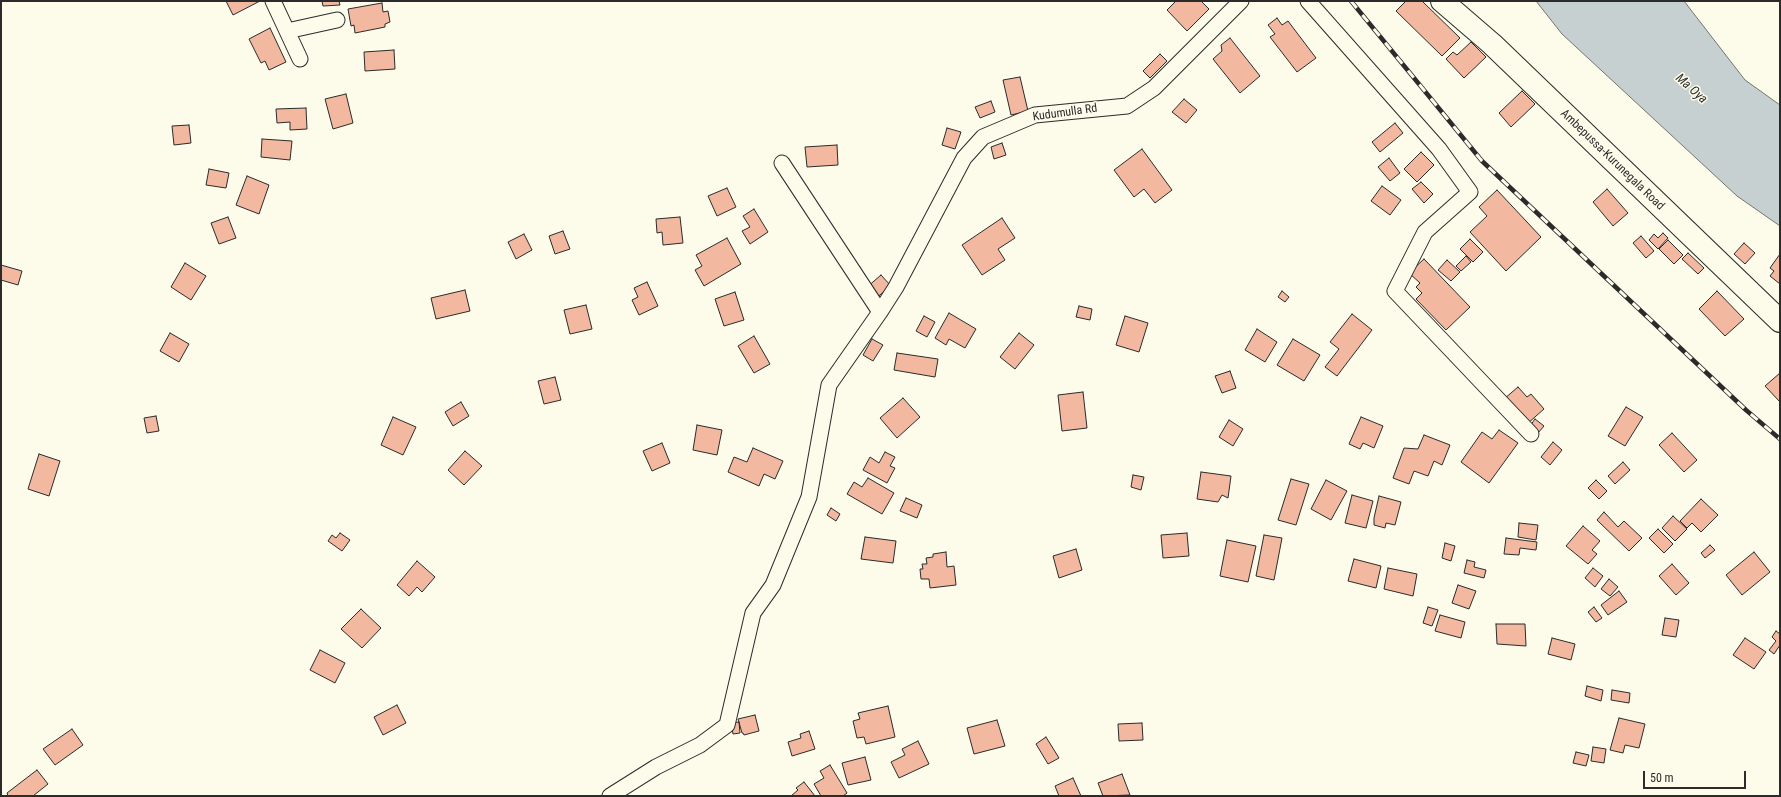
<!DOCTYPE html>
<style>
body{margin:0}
#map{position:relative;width:1781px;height:797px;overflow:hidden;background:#fdfbea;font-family:"Roboto Condensed",sans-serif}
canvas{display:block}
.frame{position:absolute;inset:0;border:2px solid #2b2b2b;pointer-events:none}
.scale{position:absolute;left:1643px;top:771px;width:103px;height:18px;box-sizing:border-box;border:2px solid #2b2b2b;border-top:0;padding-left:5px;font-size:12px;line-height:14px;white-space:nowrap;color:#2b2b2b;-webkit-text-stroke:3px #fdfbea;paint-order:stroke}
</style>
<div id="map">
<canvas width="1781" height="797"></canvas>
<div class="frame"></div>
<div class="scale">50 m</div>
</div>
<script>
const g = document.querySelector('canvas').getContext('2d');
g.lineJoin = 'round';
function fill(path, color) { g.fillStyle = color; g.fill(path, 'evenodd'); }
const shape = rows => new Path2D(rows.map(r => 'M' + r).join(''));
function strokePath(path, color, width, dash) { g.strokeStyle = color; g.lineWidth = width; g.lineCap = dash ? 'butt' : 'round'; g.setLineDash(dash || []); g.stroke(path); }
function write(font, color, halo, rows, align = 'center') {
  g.font = font + ' "Roboto Condensed",sans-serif'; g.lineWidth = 3; g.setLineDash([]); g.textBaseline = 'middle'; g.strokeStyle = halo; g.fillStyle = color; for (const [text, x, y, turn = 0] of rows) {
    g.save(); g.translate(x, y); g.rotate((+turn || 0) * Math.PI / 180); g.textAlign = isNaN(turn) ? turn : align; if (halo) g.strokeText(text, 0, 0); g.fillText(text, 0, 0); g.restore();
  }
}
const water = shape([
 [1536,1,1684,1,1745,80,1780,105,1780,226,1737,196,1562,34,1536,1]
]);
const building = shape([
 [226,1,260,1,233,15,226,1],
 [322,1,339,1,340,5,323,6,322,1],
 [1176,1,1201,1,1209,9,1187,31,1167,10,1176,1],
 [1406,1,1422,1,1460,38,1442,56,1396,11,1406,1],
 [382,3,383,12,388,11,390,22,385,24,385,27,355,33,354,25,351,26,348,9,382,3],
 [1277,18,1282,25,1288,21,1316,58,1297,72,1270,37,1275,34,1268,25,1277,18],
 [270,28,286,62,269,70,265,61,261,63,249,39,270,28],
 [1230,38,1260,76,1240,93,1213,59,1222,51,1221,45,1230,38],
 [1471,42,1486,57,1464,78,1446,59,1453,52,1457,55,1471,42],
 [394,50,395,69,365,71,364,52,394,50],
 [1160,54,1167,61,1150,78,1143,71,1160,54],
 [1020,77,1028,111,1011,115,1003,80,1020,77],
 [1522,91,1535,104,1511,127,1499,113,1522,91],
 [346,94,353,123,333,129,325,99,346,94],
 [1184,99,1197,110,1186,123,1172,112,1184,99],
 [991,101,995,112,980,118,975,107,991,101],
 [306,108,307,129,290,130,290,122,277,123,276,109,306,108],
 [1395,123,1403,133,1380,152,1372,142,1395,123],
 [189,125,191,143,174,145,172,126,189,125],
 [947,128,961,132,955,149,942,145,947,128],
 [262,139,292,141,290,160,261,157,262,139],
 [1002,143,1006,155,994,159,991,147,1002,143],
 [837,145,838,165,807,167,805,147,837,145],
 [1142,149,1172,190,1155,203,1144,189,1134,197,1114,170,1142,149],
 [1421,152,1434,165,1417,182,1404,169,1421,152],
 [1389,158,1400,173,1390,181,1378,167,1389,158],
 [209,169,229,173,226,188,206,185,209,169],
 [247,176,269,185,259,214,236,205,247,176],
 [1421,182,1433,194,1424,203,1412,189,1421,182],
 [1382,186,1401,200,1390,215,1371,201,1382,186],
 [727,188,736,207,717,216,708,196,727,188],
 [1607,189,1628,213,1613,226,1593,202,1607,189],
 [1497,190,1541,237,1506,271,1470,232,1487,216,1479,207,1497,190],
 [754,209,768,232,750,244,742,231,750,227,743,216,754,209],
 [228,217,236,238,219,244,211,223,228,217],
 [680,217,683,243,663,245,662,232,657,233,656,219,680,217],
 [1002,218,1015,238,998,249,1005,260,982,275,962,245,1002,218],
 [563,231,570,249,555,254,549,236,563,231],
 [1663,233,1668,238,1658,249,1649,240,1654,234,1658,238,1663,233],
 [524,234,532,250,516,259,508,242,524,234],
 [1641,236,1654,251,1646,258,1633,243,1641,236],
 [727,238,741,264,704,286,695,270,702,266,696,255,727,238],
 [1470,239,1483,252,1473,262,1460,249,1470,239],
 [1668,240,1683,255,1674,264,1659,249,1668,240],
 [1744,243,1755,253,1745,264,1734,254,1744,243],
 [1688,253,1704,268,1698,274,1682,259,1688,253],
 [1780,254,1780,284,1770,276,1774,271,1770,268,1780,254],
 [1466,256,1471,262,1461,271,1456,266,1466,256],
 [1424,259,1470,307,1446,330,1416,299,1422,293,1416,287,1420,283,1409,273,1424,259],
 [1447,260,1460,272,1451,281,1438,270,1447,260],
 [185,263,206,276,191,300,171,287,185,263],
 [1,265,22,271,18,285,1,280,1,265],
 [881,275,891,286,875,299,866,288,881,275],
 [647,282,658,306,639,315,632,300,638,297,634,288,647,282],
 [465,290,470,311,436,319,431,298,465,290],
 [1282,291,1289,297,1285,302,1278,297,1282,291],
 [1717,291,1744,319,1725,336,1699,309,1717,291],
 [735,292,744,320,724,326,715,299,735,292],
 [586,305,592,329,570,334,564,310,586,305],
 [1079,306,1092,309,1090,320,1076,317,1079,306],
 [949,313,976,329,965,348,949,339,946,345,935,338,949,313],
 [1352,314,1372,330,1337,376,1325,367,1339,349,1330,342,1352,314],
 [924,316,935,322,927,337,916,331,924,316],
 [1125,316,1148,323,1139,352,1116,345,1125,316],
 [1257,329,1277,342,1265,362,1245,350,1257,329],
 [170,333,189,344,179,362,160,351,170,333],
 [1019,333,1034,345,1015,369,1000,357,1019,333],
 [754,336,770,364,754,373,738,346,754,336],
 [872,339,883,345,873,361,863,355,872,339],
 [1293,339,1320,355,1304,381,1277,365,1293,339],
 [897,353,938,359,935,377,894,370,897,353],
 [1230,371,1236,388,1222,393,1215,376,1230,371],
 [1780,373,1780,402,1765,386,1780,373],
 [555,377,561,400,544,404,538,381,555,377],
 [1518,387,1527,397,1531,394,1544,409,1527,424,1504,399,1518,387],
 [1083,392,1087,428,1062,431,1058,395,1083,392],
 [903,398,920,417,897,438,880,418,903,398],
 [461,402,469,416,453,426,445,412,461,402],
 [1626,407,1643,417,1625,446,1608,436,1626,407],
 [156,416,159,431,147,433,144,418,156,416],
 [393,417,416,427,403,455,381,445,393,417],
 [1361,417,1383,426,1374,448,1363,443,1360,449,1349,444,1361,417],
 [1535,419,1544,426,1538,433,1530,426,1535,419],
 [1229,420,1243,429,1233,446,1219,437,1229,420],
 [697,425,722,430,717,455,693,450,697,425],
 [1499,430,1518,443,1489,483,1461,462,1482,432,1492,439,1499,430],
 [1672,433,1697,460,1684,472,1659,445,1672,433],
 [1424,435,1450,445,1442,465,1434,461,1428,476,1414,471,1409,484,1393,478,1404,448,1418,449,1424,435],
 [1553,442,1562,450,1550,465,1541,457,1553,442],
 [662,443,670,463,652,471,643,451,662,443],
 [753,448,783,461,775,479,764,474,759,486,728,472,734,457,747,462,753,448],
 [465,451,482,466,464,485,448,470,465,451],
 [885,452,895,457,890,466,895,468,887,483,863,470,870,457,879,463,885,452],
 [39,454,60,461,49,496,28,489,39,454],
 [1623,462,1630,470,1615,484,1608,476,1623,462],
 [1201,472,1231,476,1228,498,1222,495,1218,502,1197,499,1201,472],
 [1133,475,1144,477,1141,490,1131,487,1133,475],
 [868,478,894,493,882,514,847,494,854,482,862,487,868,478],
 [1291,479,1309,484,1296,525,1278,520,1291,479],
 [1326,480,1347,491,1331,520,1311,509,1326,480],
 [1596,480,1607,491,1599,499,1588,488,1596,480],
 [1352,495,1373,501,1366,528,1345,523,1352,495],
 [1379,496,1401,502,1395,525,1386,523,1385,528,1374,525,1374,518,1379,496],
 [906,498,922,505,917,518,900,511,906,498],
 [1701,499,1718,515,1701,532,1692,523,1687,528,1680,521,1701,499],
 [831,508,840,514,836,521,827,515,831,508],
 [1604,512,1618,527,1624,521,1642,538,1629,551,1597,520,1604,512],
 [1673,516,1687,529,1675,541,1662,528,1673,516],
 [1519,523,1538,525,1536,540,1518,537,1519,523],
 [1583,526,1600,541,1592,550,1597,554,1588,564,1566,546,1583,526],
 [1658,529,1673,544,1664,553,1649,538,1658,529],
 [340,533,350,540,342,551,328,541,332,535,336,538,340,533],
 [1187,533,1189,556,1163,558,1161,535,1187,533],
 [1264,535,1282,538,1274,580,1256,576,1264,535],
 [865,537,896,541,893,563,861,559,865,537],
 [1506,538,1537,542,1536,550,1520,548,1519,555,1504,554,1506,538],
 [1227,540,1256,546,1248,582,1220,576,1227,540],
 [1445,543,1455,546,1451,561,1442,558,1445,543],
 [1710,545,1715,550,1705,558,1701,553,1710,545],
 [1076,549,1082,570,1059,578,1053,556,1076,549],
 [946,552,947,567,954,566,956,585,930,588,929,579,921,579,920,569,923,569,922,564,927,564,926,558,933,557,933,554,946,552],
 [1754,552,1770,572,1742,595,1726,575,1754,552],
 [1354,559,1381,566,1376,588,1348,581,1354,559],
 [1467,560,1475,562,1474,567,1486,570,1484,578,1464,573,1467,560],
 [417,561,435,577,422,592,417,587,409,596,397,585,417,561],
 [1672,564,1689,583,1676,595,1659,576,1672,564],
 [1388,568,1417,574,1413,596,1384,589,1388,568],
 [1593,568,1603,576,1595,587,1585,578,1593,568],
 [1609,579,1618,587,1610,596,1601,589,1609,579],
 [1458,585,1476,591,1469,609,1452,603,1458,585],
 [1619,591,1627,602,1608,615,1601,605,1619,591],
 [1428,607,1438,610,1432,626,1423,623,1428,607],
 [1594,607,1602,618,1596,622,1588,612,1594,607],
 [361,609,381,628,362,648,341,629,361,609],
 [1440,615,1465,622,1461,638,1435,631,1440,615],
 [1665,618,1679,620,1676,637,1662,635,1665,618],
 [1496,624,1525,624,1526,646,1497,644,1496,624],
 [1776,631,1780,634,1780,645,1774,654,1769,650,1776,641,1772,637,1776,631],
 [1552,638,1575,644,1571,660,1548,654,1552,638],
 [1745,638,1766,652,1754,669,1733,655,1745,638],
 [320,650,345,663,335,683,310,670,320,650],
 [1587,686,1603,690,1601,701,1585,696,1587,686],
 [1612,690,1630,693,1629,703,1611,700,1612,690],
 [397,705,406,723,383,735,374,717,397,705],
 [888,706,895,737,866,744,864,737,857,738,853,721,860,719,858,713,888,706],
 [755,715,759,731,744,735,743,733,742,733,738,719,755,715],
 [1619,718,1645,724,1639,748,1625,745,1623,753,1610,750,1619,718],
 [997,720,1005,746,974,754,967,728,997,720],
 [739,722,740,733,733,734,731,723,739,722],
 [1142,723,1143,740,1119,741,1118,724,1142,723],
 [72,729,83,745,55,765,43,749,72,729],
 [809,731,815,749,792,756,788,742,801,738,800,734,809,731],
 [1046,737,1059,758,1048,764,1036,744,1046,737],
 [918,741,929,764,899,778,891,762,905,755,902,749,918,741],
 [1593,747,1606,749,1604,763,1591,761,1593,747],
 [1576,752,1589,755,1586,766,1573,763,1576,752],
 [865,757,871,780,848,785,842,763,865,757],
 [830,765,847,793,843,796,821,796,814,784,824,778,820,771,830,765],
 [37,770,48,784,33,796,8,796,7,793,37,770],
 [1122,774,1130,795,1103,796,1098,783,1122,774],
 [1073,778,1081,796,1059,796,1055,786,1073,778],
 [804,782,815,796,791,796,798,790,796,788,804,782]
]);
const minor = shape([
 [273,1,300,59],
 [1308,1,1439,149,1470,192,1425,232,1395,291,1531,434],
 [287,31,337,20],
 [880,312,896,287,964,158,983,137,1035,115,1127,106,1154,88,1241,1],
 [610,796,656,767,700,745,727,725,753,613,773,585,809,497,829,385,880,312,782,163]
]);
const highway = shape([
 [1442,1,1492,44,1780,321]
]);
const rail = shape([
 [1351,1,1482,161,1746,410,1780,439]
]);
const streetNames = [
 ["Kudumulla Rd",1065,113,-8],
 ["Ambepussa-Kurunegala Road",1612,160,44]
];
const waterNames = [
 ["Ma Oya",1691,89,42]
];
fill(water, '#c7d0d0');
strokePath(water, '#74746e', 1);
fill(building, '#f2b8a0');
strokePath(building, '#2b2b2b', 1);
strokePath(minor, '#2b2b2b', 17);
strokePath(highway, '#2b2b2b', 24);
strokePath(minor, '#fdfbea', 15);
strokePath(highway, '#fdfbea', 22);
strokePath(rail, '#2b2b2b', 4.5);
strokePath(rail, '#fdfbea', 3, [9]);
write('12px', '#2b2b2b', '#fdfbea', streetNames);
write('italic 13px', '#2b2b2b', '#fdfbea', waterNames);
</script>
